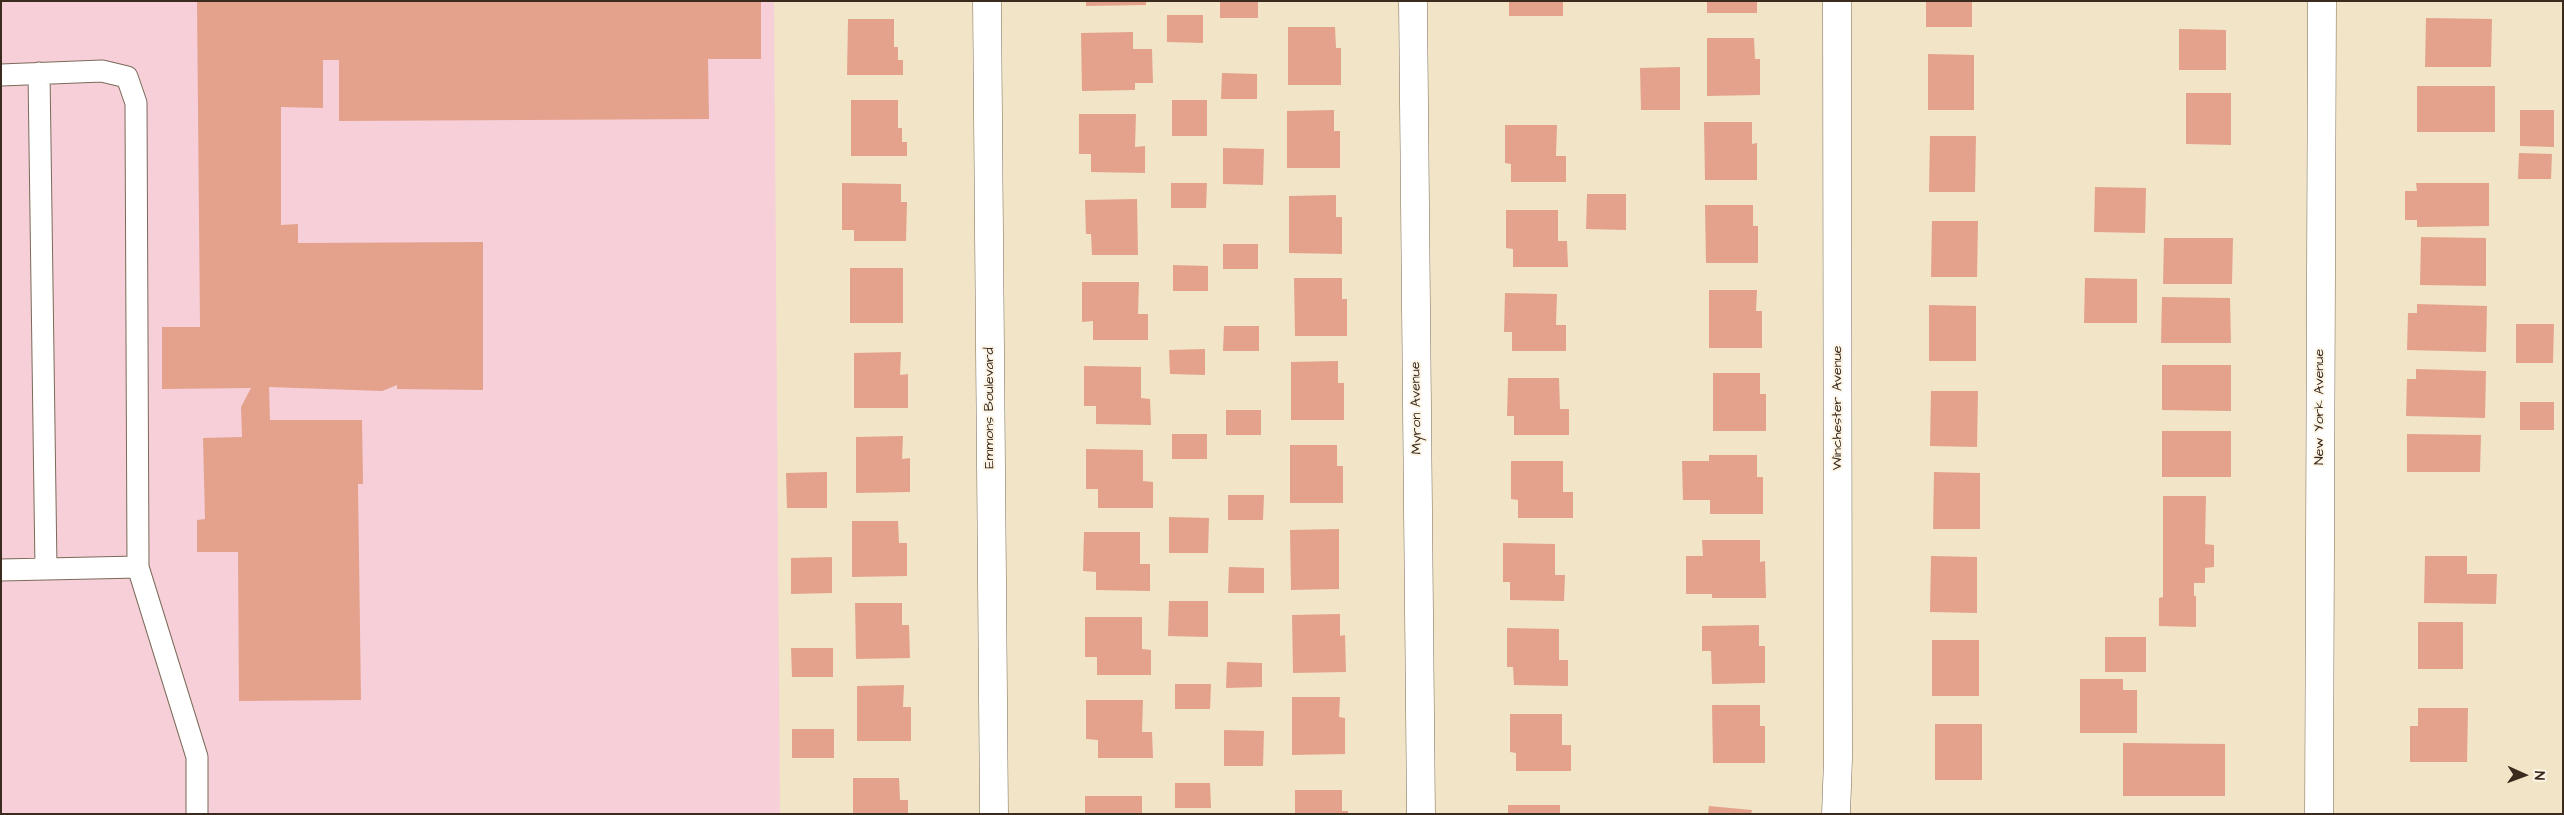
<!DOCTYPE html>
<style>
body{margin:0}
#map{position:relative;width:2564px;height:815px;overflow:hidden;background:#f2e4c6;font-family:"Architects Daughter",sans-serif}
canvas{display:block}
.frame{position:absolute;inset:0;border:2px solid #3b2a1e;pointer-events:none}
.north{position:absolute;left:2499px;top:750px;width:50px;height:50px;-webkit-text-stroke:4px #fcf5e5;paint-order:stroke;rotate:92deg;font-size:14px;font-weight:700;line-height:20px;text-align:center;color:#3b2a1e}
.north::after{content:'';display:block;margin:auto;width:18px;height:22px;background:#3b2a1e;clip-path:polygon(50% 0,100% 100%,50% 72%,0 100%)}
</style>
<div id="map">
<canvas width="2564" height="815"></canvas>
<div class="frame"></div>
<div class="north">N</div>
</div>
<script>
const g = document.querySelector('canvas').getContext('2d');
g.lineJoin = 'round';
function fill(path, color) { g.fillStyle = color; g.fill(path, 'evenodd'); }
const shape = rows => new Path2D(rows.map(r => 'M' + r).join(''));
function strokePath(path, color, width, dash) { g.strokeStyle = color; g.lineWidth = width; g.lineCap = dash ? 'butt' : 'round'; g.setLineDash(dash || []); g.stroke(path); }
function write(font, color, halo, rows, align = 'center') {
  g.font = font + ' "Architects Daughter",sans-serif'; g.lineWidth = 4; g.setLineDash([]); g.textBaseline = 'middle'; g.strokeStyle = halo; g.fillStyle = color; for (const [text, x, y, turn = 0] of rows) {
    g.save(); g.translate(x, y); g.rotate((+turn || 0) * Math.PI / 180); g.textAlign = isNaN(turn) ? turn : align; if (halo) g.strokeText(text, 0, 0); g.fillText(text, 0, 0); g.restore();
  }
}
const built = shape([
 [1,1,774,1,780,814,1,814]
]);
const building = shape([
 [197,1,761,1,761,59,708,59,709,119,339,121,339,60,323,60,323,108,281,107,281,225,298,224,298,243,483,242,483,390,397,389,397,385,382,391,269,387,270,420,362,420,363,484,358,484,361,700,239,701,238,552,197,552,197,520,205,519,203,438,242,437,241,407,251,388,162,389,162,327,200,327],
 [1086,1,1146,1,1146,5,1086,6],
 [1220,1,1258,1,1258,18,1220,18],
 [1509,1,1563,1,1563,16,1509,16],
 [1707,1,1757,1,1757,13,1707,13],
 [1926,1,1972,1,1972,27,1926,27],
 [1167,15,1203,15,1203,43,1167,42],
 [2426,18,2492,19,2491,67,2425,67],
 [848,19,894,19,894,47,898,47,898,60,903,60,903,75,847,75],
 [1288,27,1335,27,1336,48,1341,48,1341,85,1288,85],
 [2179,29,2226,30,2226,70,2179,70],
 [1133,32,1133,49,1152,49,1153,83,1135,83,1135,90,1082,91,1081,33],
 [1707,38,1754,38,1755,59,1760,59,1760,95,1707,96],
 [1928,54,1974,55,1974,110,1928,110],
 [1680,67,1680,110,1641,110,1640,68],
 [1222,73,1257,74,1257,99,1221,99],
 [2417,86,2495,86,2495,132,2417,132],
 [2186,93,2231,93,2231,145,2186,144],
 [851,100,898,100,898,128,902,128,902,142,907,142,907,156,851,156],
 [1172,100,1207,100,1207,136,1172,136],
 [1334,110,1334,131,1340,131,1340,168,1287,168,1287,111],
 [2520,110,2554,110,2554,147,2520,146],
 [1079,114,1136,114,1135,147,1145,146,1145,173,1091,172,1091,154,1079,154],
 [1704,122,1752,122,1752,144,1757,143,1757,180,1705,180],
 [1505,125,1557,125,1556,156,1566,156,1566,182,1511,182,1511,164,1505,163],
 [1930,136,1976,136,1975,192,1929,192],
 [1223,148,1264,149,1263,185,1223,184],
 [2519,153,2552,154,2551,179,2518,179],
 [842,183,901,184,901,202,907,202,906,241,854,241,854,230,842,230],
 [1171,183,1207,183,1206,208,1171,208],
 [2416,183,2489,183,2489,226,2417,227,2417,220,2405,220,2405,191,2417,191],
 [2095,187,2146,188,2145,233,2094,232],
 [1587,194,1626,194,1626,230,1586,229],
 [1336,195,1336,217,1342,217,1342,254,1289,253,1289,196],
 [1137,199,1138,255,1092,255,1091,234,1086,234,1085,200],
 [1705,205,1753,205,1753,226,1758,226,1758,263,1706,263],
 [1506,210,1558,210,1558,241,1567,241,1568,267,1513,267,1513,249,1506,248],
 [1932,221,1978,221,1977,277,1931,277],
 [2421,237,2486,238,2486,286,2420,285],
 [2164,238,2233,238,2232,284,2163,284],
 [1223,244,1258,244,1258,269,1223,269],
 [1173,265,1208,266,1208,291,1173,291],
 [850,268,903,268,903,323,850,323],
 [1294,278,1342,278,1342,299,1347,299,1347,336,1295,336],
 [2085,278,2137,279,2137,323,2084,323],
 [1082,282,1139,282,1138,314,1148,314,1148,340,1093,340,1093,321,1082,322],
 [1709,290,1757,290,1756,311,1762,311,1762,348,1709,348],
 [1505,293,1557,294,1556,325,1566,325,1566,351,1512,351,1512,332,1504,332],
 [2162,297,2230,298,2231,343,2161,343],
 [2417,304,2487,306,2486,352,2407,350,2408,313,2417,313],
 [1929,305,1976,306,1976,361,1929,361],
 [2516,324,2554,324,2553,363,2516,363],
 [1224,326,1259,326,1259,351,1223,351],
 [1205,349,1205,375,1170,374,1169,350],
 [901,352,900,375,908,374,908,408,854,408,854,353],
 [1338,361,1338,383,1344,383,1344,420,1291,420,1291,362],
 [2162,365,2231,365,2231,411,2162,410],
 [1084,366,1141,367,1141,398,1150,399,1151,425,1096,424,1096,406,1084,406],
 [2416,369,2486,371,2485,418,2406,416,2407,379,2416,379],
 [1713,373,1760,373,1760,394,1766,394,1766,431,1713,431],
 [1508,378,1559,378,1560,409,1569,409,1569,435,1514,435,1514,416,1507,416],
 [1931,391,1978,391,1977,447,1930,446],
 [2520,402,2554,402,2554,430,2520,430],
 [1226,410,1261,410,1261,435,1226,435],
 [2162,431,2231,431,2231,477,2162,477],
 [1172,434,1207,434,1207,459,1172,459],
 [2407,434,2481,435,2480,472,2407,472],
 [903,436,902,459,910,458,910,492,856,493,856,437],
 [1290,445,1337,445,1337,466,1343,466,1343,503,1290,503],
 [1086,449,1143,450,1143,481,1153,482,1153,508,1098,508,1098,489,1086,489],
 [1709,455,1757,455,1757,477,1763,477,1763,514,1710,514,1710,500,1683,500,1682,461,1709,461],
 [1511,461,1563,461,1563,492,1573,492,1573,518,1518,518,1518,500,1511,499],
 [827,472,827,508,787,508,786,473],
 [1934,472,1980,473,1980,529,1933,529],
 [1228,495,1264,495,1263,520,1228,520],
 [2163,496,2206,496,2205,544,2214,545,2214,567,2205,568,2205,583,2194,583,2194,596,2196,596,2196,627,2159,626,2159,598,2163,597],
 [1169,517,1209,518,1208,553,1169,553],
 [852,521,898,521,899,543,907,543,907,576,852,577],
 [1339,529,1339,589,1291,590,1290,530],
 [1084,532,1140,532,1140,564,1150,564,1150,591,1096,590,1096,572,1083,571],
 [1702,540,1760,540,1760,562,1765,561,1766,598,1712,598,1712,594,1686,594,1686,556,1703,556],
 [1503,543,1555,544,1555,575,1565,575,1564,601,1510,600,1510,582,1503,582],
 [1931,556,1977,557,1977,613,1930,612],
 [2425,556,2467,556,2467,574,2497,574,2496,604,2424,603],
 [832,557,832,593,791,594,791,558],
 [1229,567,1264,568,1264,593,1228,593],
 [1169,601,1208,601,1208,637,1168,636],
 [855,603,902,603,902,625,909,625,910,658,856,659],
 [1340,614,1340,636,1345,635,1346,672,1293,673,1292,615],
 [1085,617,1142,617,1142,649,1151,650,1151,675,1097,675,1097,657,1085,657],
 [2418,622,2463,622,2463,669,2418,669],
 [1759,625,1759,646,1765,646,1765,683,1712,684,1711,651,1702,651,1702,626],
 [1507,628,1559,629,1559,660,1568,660,1568,686,1514,685,1513,667,1507,667],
 [2105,637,2146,637,2146,672,2105,672],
 [1932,640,1979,640,1979,696,1932,696],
 [791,648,833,648,833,677,792,677],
 [1227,662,1262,663,1262,687,1226,688],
 [2080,679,2123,679,2123,690,2137,690,2137,733,2080,733],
 [1175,684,1211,684,1210,709,1175,709],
 [904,685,903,707,911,707,911,741,857,741,857,686],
 [1292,697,1340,697,1339,717,1345,718,1345,754,1292,755],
 [1086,700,1143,700,1142,732,1152,732,1153,758,1098,758,1098,740,1086,739],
 [1712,705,1760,705,1760,726,1765,726,1765,763,1713,763],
 [2418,708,2468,708,2467,762,2410,762,2410,726,2418,726],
 [1510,714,1562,714,1562,745,1571,745,1571,771,1516,771,1516,753,1510,752],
 [1935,724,1982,724,1982,780,1935,780],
 [792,729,834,729,834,758,792,758],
 [1224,730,1264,731,1263,766,1224,766],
 [2123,743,2225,744,2225,796,2123,796],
 [853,778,899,778,900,800,908,800,908,814,853,814],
 [1175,783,1210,783,1211,808,1175,808],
 [1295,790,1342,790,1342,811,1348,811,1348,814,1295,814],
 [1085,796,1142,796,1142,814,1085,814],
 [1508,805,1560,805,1560,814,1508,814],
 [1709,806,1752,810,1751,814,1708,814]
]);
const service = shape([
 [39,73,46,569],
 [1,75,102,71,127,77,136,103,138,567,197,757,197,814],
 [1,570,138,567]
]);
const minor = shape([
 [1413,1,1421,814],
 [1836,814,1838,759,1837,1],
 [2319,814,2322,1]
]);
const tertiary = shape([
 [987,1,994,814]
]);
const streetNames = [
 ["New York Avenue",2320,407,-90],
 ["Emmons Boulevard",990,408,-90],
 ["Myron Avenue",1417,408,-91],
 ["Winchester Avenue",1838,408,-90]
];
fill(built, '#f6cfd8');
fill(building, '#e4a28d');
strokePath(service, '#7b6b59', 23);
strokePath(minor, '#7b6b59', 29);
strokePath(tertiary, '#7b6b59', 29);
strokePath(service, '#fff', 21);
strokePath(minor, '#fff', 28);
strokePath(tertiary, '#fff', 28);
write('14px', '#3b2a1e', '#fcf5e5', streetNames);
</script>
